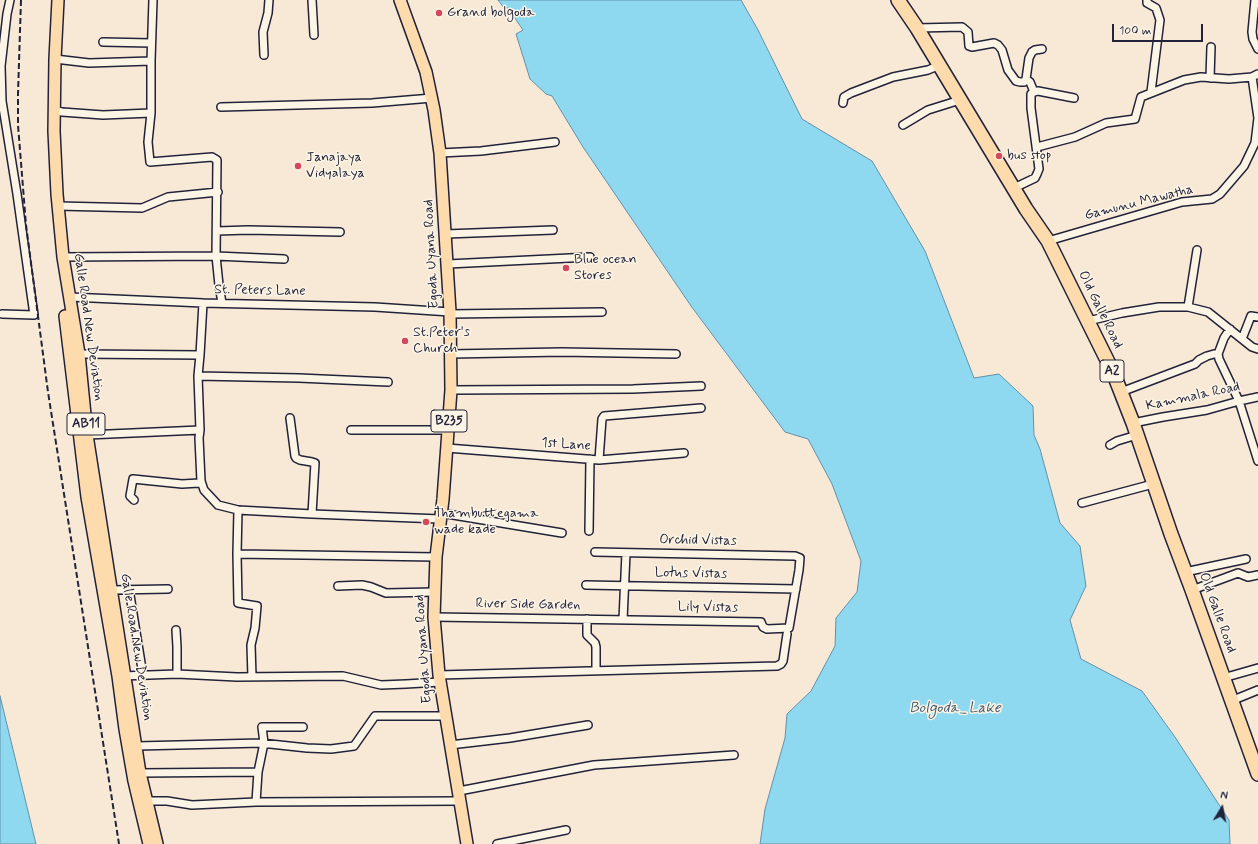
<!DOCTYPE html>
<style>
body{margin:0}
#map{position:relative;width:1258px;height:844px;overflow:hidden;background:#f8e9d6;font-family:Mynerve,sans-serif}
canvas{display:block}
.north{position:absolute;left:1202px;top:788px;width:40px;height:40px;-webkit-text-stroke:3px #fcf5e5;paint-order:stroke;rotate:10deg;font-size:11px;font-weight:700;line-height:16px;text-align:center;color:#22223b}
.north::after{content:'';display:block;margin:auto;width:14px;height:18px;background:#22223b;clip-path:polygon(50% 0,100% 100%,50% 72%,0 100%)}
.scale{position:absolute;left:1112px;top:24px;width:91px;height:18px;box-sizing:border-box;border:2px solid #22223b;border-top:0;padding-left:5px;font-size:12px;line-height:14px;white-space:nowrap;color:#22223b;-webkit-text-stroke:3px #fcf5e5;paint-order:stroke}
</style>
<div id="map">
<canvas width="1258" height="844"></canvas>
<div class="north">N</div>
<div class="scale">100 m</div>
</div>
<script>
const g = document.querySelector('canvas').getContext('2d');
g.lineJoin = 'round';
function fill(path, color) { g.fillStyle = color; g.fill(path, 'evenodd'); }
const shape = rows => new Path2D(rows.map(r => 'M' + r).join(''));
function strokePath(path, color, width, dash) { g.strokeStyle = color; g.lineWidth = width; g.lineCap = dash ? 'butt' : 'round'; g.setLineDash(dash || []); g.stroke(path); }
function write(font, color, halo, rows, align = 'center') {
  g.font = font + ' Mynerve,sans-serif'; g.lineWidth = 3; g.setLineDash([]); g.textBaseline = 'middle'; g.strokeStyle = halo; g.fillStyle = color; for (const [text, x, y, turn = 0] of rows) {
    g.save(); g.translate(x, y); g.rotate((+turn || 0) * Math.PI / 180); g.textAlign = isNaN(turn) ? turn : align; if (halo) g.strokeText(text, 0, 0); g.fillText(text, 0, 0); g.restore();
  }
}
const water = shape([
 [498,0,741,0,758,30,802,119,872,161,925,251,974,378,999,374,1033,406,1034,435,1040,449,1060,523,1080,546,1086,586,1070,620,1081,659,1142,691,1175,737,1229,820,1230,844,760,844,765,809,785,738,787,714,811,691,835,646,836,618,857,592,861,561,832,484,808,439,785,432,691,306,583,147,552,96,546,94,530,79,516,34,523,30,508,8,504,8,498,0],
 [0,696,36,844,0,844,0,696]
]);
const street = shape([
 [153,0,151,61,151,113,148,142,150,162,212,157,217,160,216,256,219,285,222,303],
 [312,0,314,35],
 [1147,0,1147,3,1156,8,1160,20,1151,92],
 [1255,0,1252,32,1253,39,1258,49],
 [917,28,962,27,968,32,969,46,972,47,994,43,998,45,1002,50,1008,70,1016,81,1020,82,1024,82,1026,79,1029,58,1032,52,1035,50,1042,49],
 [103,42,151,43],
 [264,55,263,32,268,13,269,0],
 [55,59,89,63,151,61],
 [1210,78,1211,47],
 [1026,79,1030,82,1034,92],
 [843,103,844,97,851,93,893,77,928,70,940,65],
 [221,107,372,103,432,98],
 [54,110,62,112,103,115,151,113],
 [903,125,928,110,960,100],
 [1037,147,1075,137,1106,123,1135,119,1141,97,1184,80,1201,77,1229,79,1252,77],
 [440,153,481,151,555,142],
 [1014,188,1035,178,1037,174,1039,169,1031,108,1031,94,1034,92,1038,91,1074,98],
 [58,206,142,208,168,197,218,192],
 [217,231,248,230,340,232],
 [446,234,553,230],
 [1048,241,1182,202,1212,199,1220,194,1244,166,1255,143,1258,118,1252,77,1258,74],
 [63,257,216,256,284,259],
 [448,264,590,257],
 [70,297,203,303,375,307,450,312],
 [1188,307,1197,250],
 [2,314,34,315,17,194,2,101,1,66,7,14,10,0],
 [450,314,602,312],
 [1088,321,1122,313,1159,307,1188,307,1208,312,1252,347,1258,349],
 [1230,329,1224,338,1218,354,1219,359,1239,401,1258,461],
 [1242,339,1251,316,1258,317],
 [79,354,200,355,198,376,200,430,199,438,201,481,204,490,218,505,238,510,237,554,238,603,257,606,255,628,251,645,252,677],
 [450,354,562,352,676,354],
 [200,355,203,303],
 [198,376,299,378,388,382],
 [451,390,633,389,701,386],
 [1121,392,1195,364,1199,360,1207,356,1214,354,1218,354],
 [290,418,295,456,296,458,300,460,312,462,315,463,312,514],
 [1133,423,1163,417,1207,410,1239,401,1258,397],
 [351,430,448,430],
 [87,435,200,430],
 [1110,445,1117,441,1137,435],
 [447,448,599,460,684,453],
 [599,460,602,419,604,416,701,408],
 [134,500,130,496,133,479,182,484,199,483,201,481],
 [1082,503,1153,484],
 [238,510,312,514,440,519],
 [441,513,562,533],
 [589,531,590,459],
 [237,554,436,557],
 [1185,572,1246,559],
 [586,585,796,589],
 [338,586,362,585,371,587,386,593,434,592],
 [129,589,143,675],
 [112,590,168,589],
 [1192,590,1238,573,1248,577,1258,575],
 [434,617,761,622,763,627,767,629,789,628,799,570,800,558,795,556,595,552],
 [587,619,587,635,595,643,596,647,596,670],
 [623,620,626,553],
 [176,630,177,647,177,674],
 [439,675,777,666,781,664,783,661,787,634],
 [122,676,177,674,237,677,343,676,381,685,406,684,440,682],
 [1223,678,1258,668],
 [1231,701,1258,690],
 [450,745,510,738,588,725],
 [137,746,261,743,307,748,331,749,354,746,375,716,445,716],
 [140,773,258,772],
 [459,791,594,765,734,755],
 [146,801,167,801,192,805,256,802,461,801],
 [256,802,258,772,264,743,262,727,303,727],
 [497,844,566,830]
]);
const primary = shape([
 [58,0,55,59,54,131,57,194,63,257,79,354,87,435,140,773,157,844],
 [400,0,426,72,434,110,440,153,450,312,451,390,443,499,436,557,434,617,439,675,467,844],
 [65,316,87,497,118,676,125,729,134,781,149,844]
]);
const highway = shape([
 [898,0,917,28,1026,209,1048,241,1113,372,1133,423,1171,534,1192,590,1258,774]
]);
const rail = shape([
 [21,0,18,94,18,125,26,225,48,392,119,844]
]);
const markers = [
 [439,13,4,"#d1495b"],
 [999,156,4,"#d1495b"],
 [298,166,4,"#d1495b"],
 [566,268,4,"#d1495b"],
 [405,341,4,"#d1495b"],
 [426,522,4,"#d1495b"]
];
const shields = [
 [1112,371,24],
 [449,421,36],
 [86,424,38]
];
const shieldNames = [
 ["A2",1112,371],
 ["B235",449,421],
 ["AB11",86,424]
];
const poiNames = [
 ["Grand bolgoda",447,13],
 ["bus stop",1007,156],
 ["Janajaya",306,158],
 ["Vidyalaya",306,174],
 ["Blue ocean",574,260],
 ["Stores",574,276],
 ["St.Peter's",413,333],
 ["Church",413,349],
 ["Thambuttegama",434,514],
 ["wade kade",434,530]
];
const streetNames = [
 ["Gamunu Mawatha",1139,203,-14],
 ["Egoda Uyana Road",432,254,-93],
 ["St. Peters Lane",260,291,1],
 ["Old Galle Road",1100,310,64],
 ["Galle Road New Deviation",88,327,82],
 ["Kammala Road",1193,397,-12],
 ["1st Lane",566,445,4],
 ["Orchid Vistas",698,541,1],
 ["Lotus Vistas",691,574,1],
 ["River Side Garden",528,605,1],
 ["Lily Vistas",708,608,1],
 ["Old Galle Road",1217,613,70],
 ["Galle Road New Deviation",136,647,81],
 ["Egoda Uyana Road",424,649,-94]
];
const waterNames = [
 ["Bolgoda_Lake",955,709]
];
fill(water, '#8fd9f0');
strokePath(water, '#6390a8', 1);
strokePath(street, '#22223b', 10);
strokePath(primary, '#22223b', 14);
strokePath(highway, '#22223b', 16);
strokePath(street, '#fcf5e5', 7);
strokePath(primary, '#fedbac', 11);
strokePath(highway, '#fedbac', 13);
strokePath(rail, '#22223b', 2, [6, 3]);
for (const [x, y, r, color] of markers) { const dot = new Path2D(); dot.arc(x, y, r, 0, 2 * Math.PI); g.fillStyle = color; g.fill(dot); strokePath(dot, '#fcf5e5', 1.5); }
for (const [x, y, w] of shields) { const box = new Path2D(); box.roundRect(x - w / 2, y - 11, w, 22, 3); g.fillStyle = '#fcf5e5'; g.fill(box); strokePath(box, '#22223b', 1); }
write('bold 13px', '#22223b', null, shieldNames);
write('14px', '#22223b', '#fcf5e5', poiNames, 'left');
write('14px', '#22223b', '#fcf5e5', streetNames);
write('italic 15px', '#435971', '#fcf5e5', waterNames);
</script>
